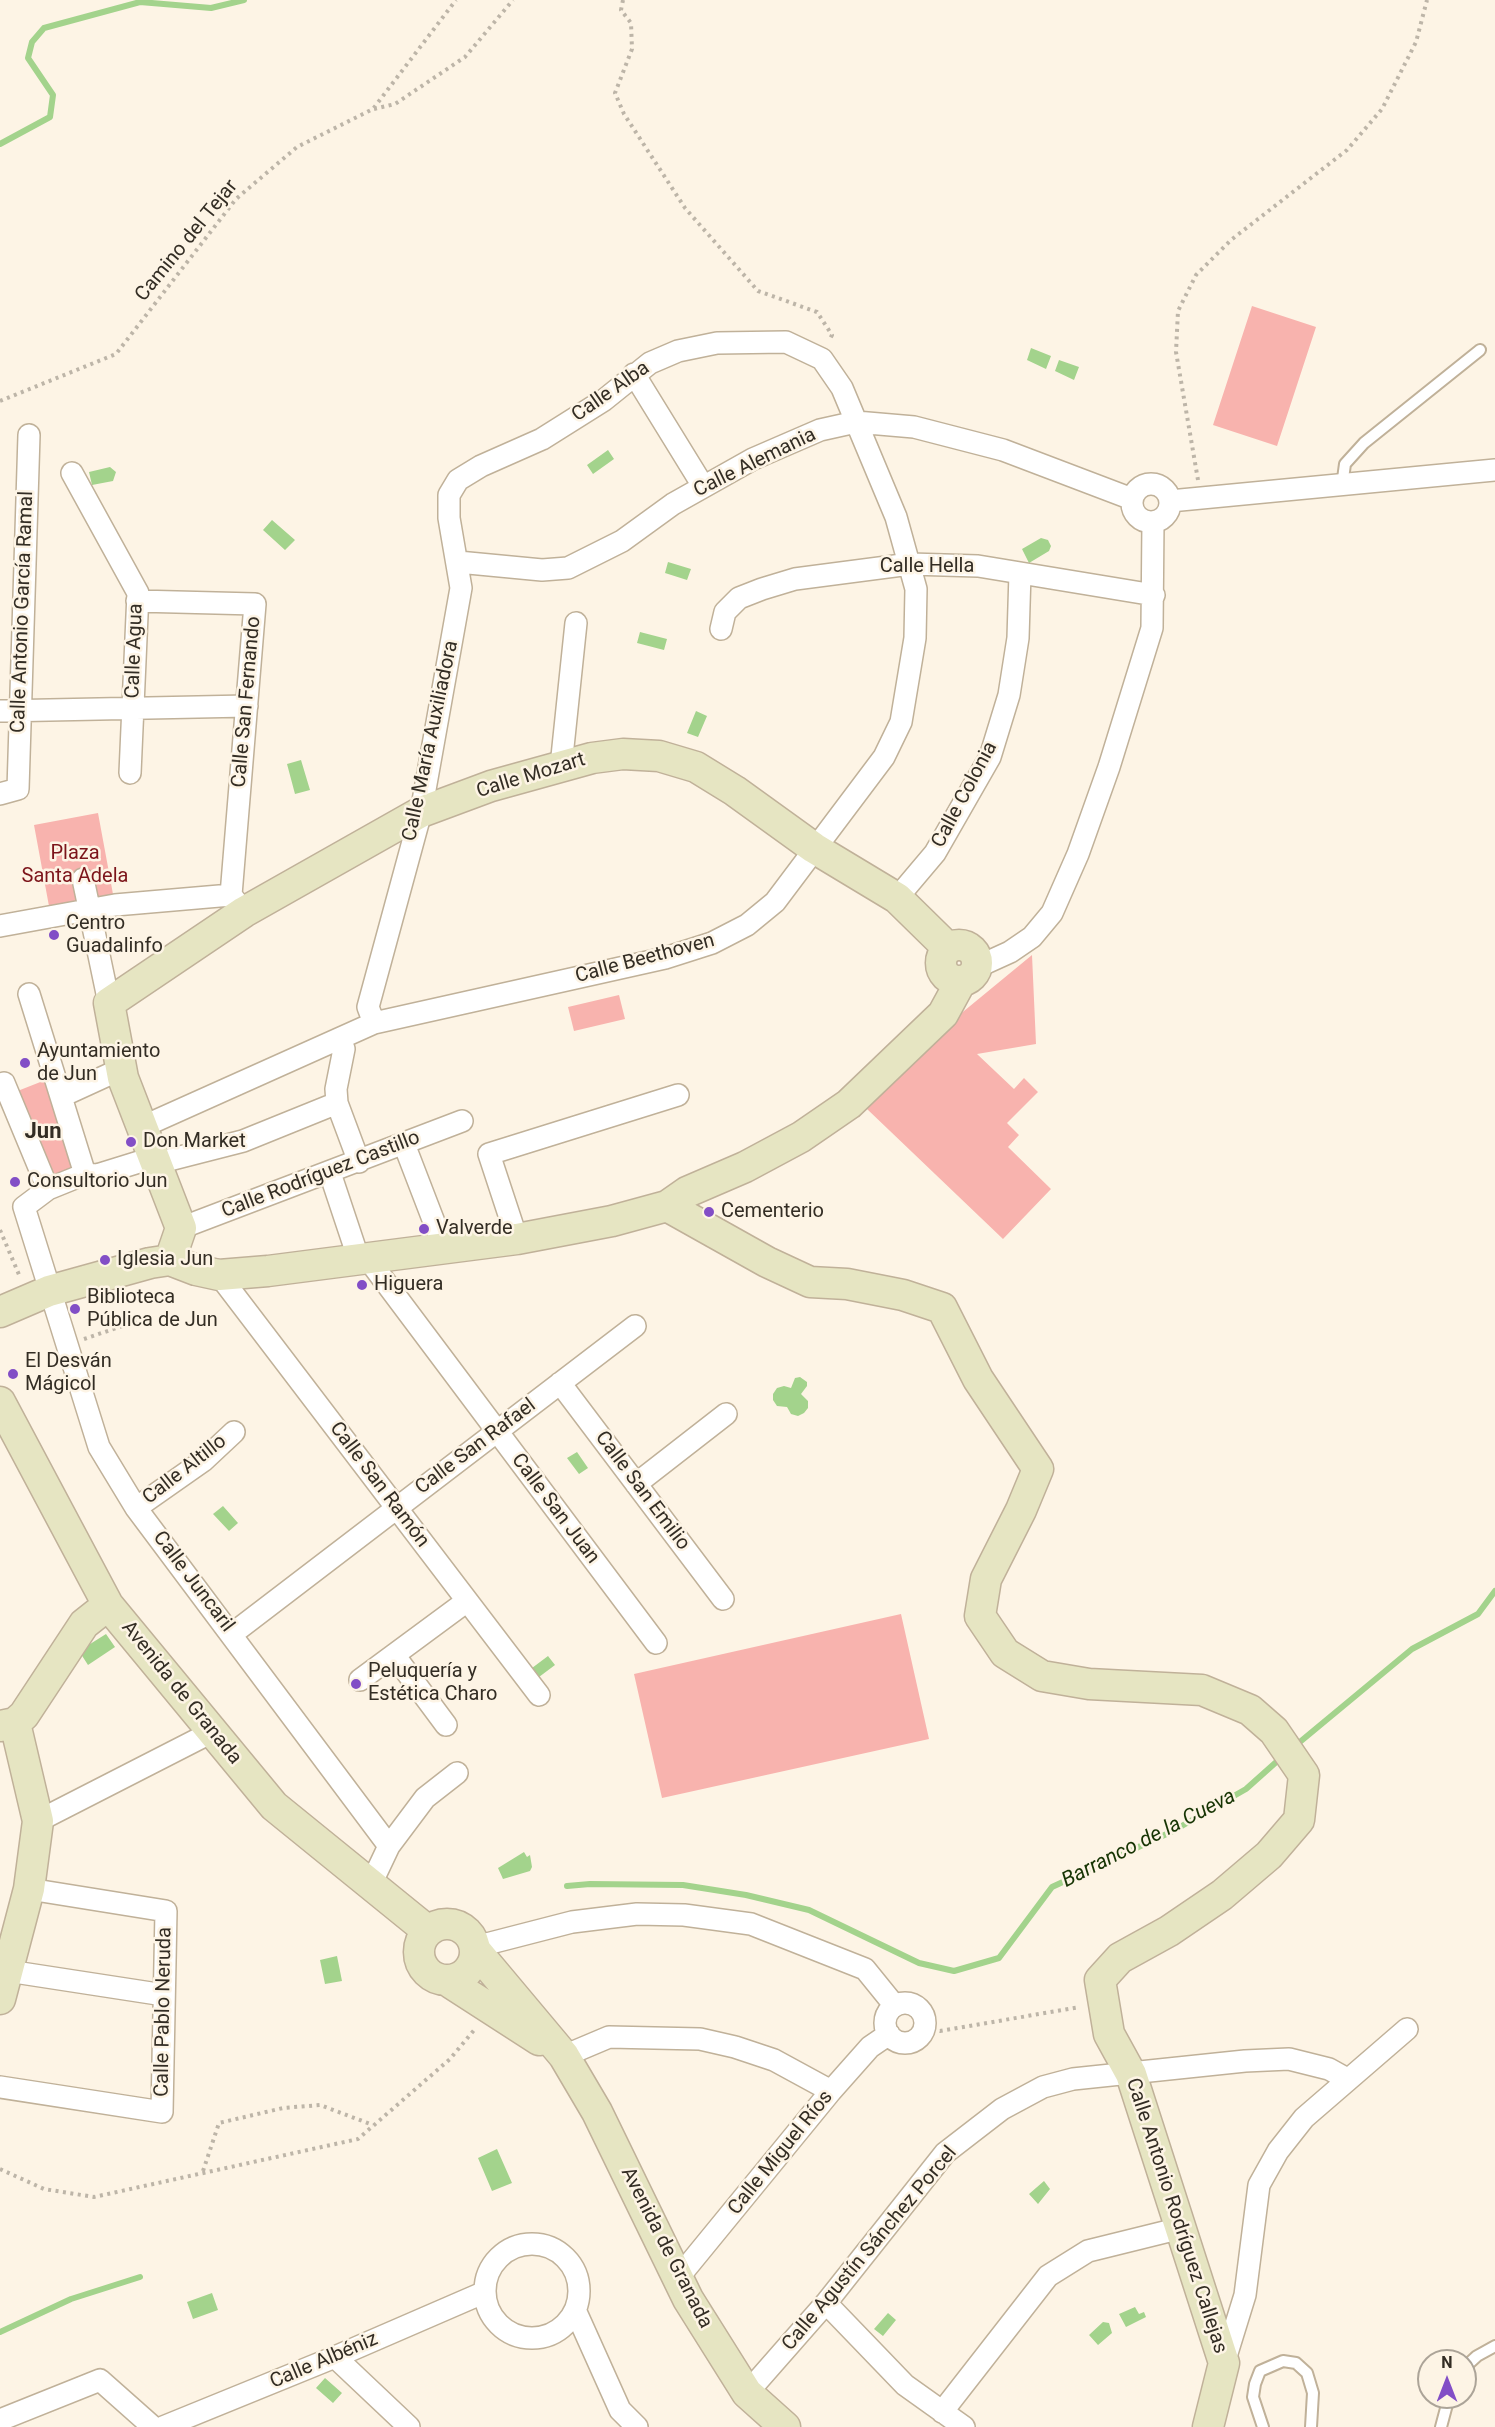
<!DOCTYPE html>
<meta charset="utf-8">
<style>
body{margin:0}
#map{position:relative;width:1495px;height:2427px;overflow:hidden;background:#fdf4e5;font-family:Roboto,sans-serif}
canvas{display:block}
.north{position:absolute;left:1417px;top:2349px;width:60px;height:60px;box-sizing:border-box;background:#fdf4e5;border:2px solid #aca498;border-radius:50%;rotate:0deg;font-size:16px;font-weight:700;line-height:24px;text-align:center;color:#332d24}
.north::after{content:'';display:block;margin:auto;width:21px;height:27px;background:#824ec6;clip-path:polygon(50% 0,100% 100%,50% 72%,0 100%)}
</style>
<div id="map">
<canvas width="1495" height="2427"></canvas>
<div class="north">N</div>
</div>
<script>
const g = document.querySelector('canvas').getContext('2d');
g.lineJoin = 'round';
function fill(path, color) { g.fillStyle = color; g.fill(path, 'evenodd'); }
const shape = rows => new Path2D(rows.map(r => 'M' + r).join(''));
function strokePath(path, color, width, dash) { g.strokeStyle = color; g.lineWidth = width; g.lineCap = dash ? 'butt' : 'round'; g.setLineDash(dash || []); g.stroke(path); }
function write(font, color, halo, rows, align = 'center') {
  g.font = font + ' Roboto,sans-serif'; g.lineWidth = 5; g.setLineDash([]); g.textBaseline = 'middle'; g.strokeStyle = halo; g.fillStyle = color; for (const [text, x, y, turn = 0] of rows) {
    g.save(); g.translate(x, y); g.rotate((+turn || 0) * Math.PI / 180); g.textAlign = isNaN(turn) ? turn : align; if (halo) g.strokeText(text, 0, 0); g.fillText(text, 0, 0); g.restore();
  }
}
const green = shape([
 [1252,306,1316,327,1277,446,1213,425],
 [98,813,115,905,51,917,34,825],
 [1032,955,1036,1044,977,1054,1014,1089,1024,1078,1038,1092,1007,1123,1019,1135,1008,1147,1051,1189,1003,1239,867,1109,947,1025],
 [619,995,625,1019,574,1031,568,1007],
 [48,1079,82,1170,49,1183,15,1092],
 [901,1614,929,1739,662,1798,634,1674]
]);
const water = shape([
 [1031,348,1051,356,1046,369,1027,360],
 [1059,360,1079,367,1074,380,1055,371],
 [608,450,614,459,593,474,587,465],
 [110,467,116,472,113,481,92,485,89,472],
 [272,520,295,540,285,550,263,530],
 [1041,538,1048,540,1051,546,1049,551,1029,563,1022,549],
 [668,562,691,569,687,580,665,573],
 [640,632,667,639,664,650,637,643],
 [696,711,707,716,698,737,687,733],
 [301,760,310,790,295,794,287,764],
 [800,1377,807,1382,807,1386,801,1394,808,1401,808,1408,804,1413,798,1416,791,1414,787,1407,777,1406,773,1400,773,1394,777,1388,784,1386,791,1388,795,1378],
 [577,1452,588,1468,579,1474,567,1458],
 [223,1506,238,1523,229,1531,213,1514],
 [106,1634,115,1647,88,1665,79,1651],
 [548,1656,555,1665,539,1677,532,1668],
 [524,1852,527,1857,530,1855,532,1867,530,1871,503,1879,498,1868],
 [337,1956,342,1981,325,1984,320,1960],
 [497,2149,512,2183,492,2191,478,2158],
 [1044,2181,1050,2189,1038,2204,1029,2194],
 [212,2293,218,2310,193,2319,187,2302],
 [1135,2307,1139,2314,1144,2312,1146,2317,1126,2327,1119,2314],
 [888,2313,896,2320,883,2336,874,2329],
 [1103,2322,1109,2323,1112,2333,1098,2345,1089,2335],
 [325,2378,342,2393,333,2403,316,2388]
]);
const stream = shape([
 [0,144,50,117,53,95,28,58,32,42,44,28,140,2,211,8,244,0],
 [1295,1746,1412,1649,1478,1614,1495,1591],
 [567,1886,590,1884,683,1885,746,1895,809,1910,919,1963,954,1971,999,1958,1052,1887,1173,1831,1246,1789,1283,1756],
 [0,2332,71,2299,140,2277]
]);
const path = shape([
 [623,0,621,10,631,23,632,49,615,93,624,114,685,208,758,291,817,312,832,335,829,341],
 [374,109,395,104,465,57,513,0],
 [0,401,116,354,236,199,297,147,373,109,456,0],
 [1198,480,1176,352,1178,311,1196,275,1231,240,1347,150,1382,109,1416,42,1427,0],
 [0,1230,20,1277],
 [84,1339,143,1319],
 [925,2028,940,2031,1080,2007],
 [0,2169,44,2189,94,2197,358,2139,450,2059,475,2029],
 [203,2171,219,2123,283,2108,320,2105,373,2125]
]);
const lane = shape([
 [1342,486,1345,464,1364,443,1480,350],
 [1465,2367,1477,2356,1495,2346],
 [1263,2427,1253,2397,1255,2384,1260,2371,1283,2361,1296,2363,1307,2373,1313,2393,1311,2427],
 [1441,2427,1449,2397]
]);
const street = shape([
 [634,374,703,486],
 [72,473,138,593,130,773],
 '1132 503a19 19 0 1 1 38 0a19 19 0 1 1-38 0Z',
 [1170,501,1495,470],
 [458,562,542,570,568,568,622,541,673,504,753,459,820,430,856,422,914,427,1003,450,1132,499],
 [137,601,255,604,231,895,244,912],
 [721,629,725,612,739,598,762,589,795,579,910,564,978,566,1154,595],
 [0,711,247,706],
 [561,766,576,623],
 [0,794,18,789,29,435],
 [83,879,109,1003],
 [897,898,935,853,990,757,1009,695,1018,638,1020,573],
 [0,926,115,905,231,895],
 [977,967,1010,952,1032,937,1052,913,1078,854,1109,767,1152,628,1153,522],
 [29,994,85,1174,48,1189,24,1207,99,1447,136,1508,389,1846],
 [340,1039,344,1049,336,1089,337,1103,359,1162],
 [4,1083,48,1189],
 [62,1096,121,1069],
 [142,1127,374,1023,665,958,712,943,747,925,775,902,884,757,901,722,915,638,916,589,896,517,842,388,822,359,786,342,717,343,678,351,650,363,604,400,542,439,481,466,458,480,449,495,449,518,461,588,421,812,368,1007,374,1023],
 [404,1144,444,1248],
 [157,1163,243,1141,337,1103],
 [330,1173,359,1260],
 [85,1174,97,1175,155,1157],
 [181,1228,462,1121],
 [517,1239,489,1154,678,1095],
 [368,1259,656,1643],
 [219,1275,539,1695],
 [560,1383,723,1599],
 [636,1484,726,1414],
 [136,1508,203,1461,234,1432],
 [232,1634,635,1326],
 [394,1655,446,1725],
 [360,1680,467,1601],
 [38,1821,212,1732],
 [371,1884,389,1846,425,1798,457,1773],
 [475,1947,572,1922,637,1914,684,1915,751,1924,865,1969,895,2006],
 [8,1971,164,1995],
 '885 2023a20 20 0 1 1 40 0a20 20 0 1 1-40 0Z',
 [564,2056,609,2037,700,2039,735,2047,774,2060,831,2091],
 [0,2087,162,2112,166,1911,29,1889],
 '485 2291a47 47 0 1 1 94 0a47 47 0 1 1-94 0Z',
 [678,2278,831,2091,870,2047,889,2034],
 [826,2303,905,2385,964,2427],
 [576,2312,620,2410,637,2427],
 [335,2357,409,2427],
 [1224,2363,1245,2295,1259,2185,1278,2151,1304,2118,1407,2029],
 [747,2393,826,2303,945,2153,1002,2109,1043,2087,1073,2079,1245,2061,1289,2059,1329,2069,1347,2079],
 [942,2412,1048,2276,1088,2251,1181,2228],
 [0,2420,100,2380,153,2427],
 [163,2427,335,2357,485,2292]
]);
const secondary = shape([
 '941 963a18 18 0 1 1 36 0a18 18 0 1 1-36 0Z',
 [667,1206,767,1262,810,1282,847,1284,903,1295,942,1308,978,1379,1038,1469,1021,1510,986,1579,980,1616,1005,1653,1042,1676,1089,1684,1202,1690,1250,1710,1274,1731,1304,1775,1299,1820,1269,1855,1222,1895,1169,1931,1120,1958,1100,1980,1109,2034,1131,2074,1224,2363,1208,2427],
 [170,1260,181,1228,123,1078,109,1003,244,912,421,812,491,786,592,758,623,754,659,756,696,767,735,791,814,848,897,898,948,948],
 [0,1312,49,1291,150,1263,170,1260,196,1270,219,1275,268,1271,517,1239,612,1221,667,1206,687,1192,745,1167,801,1137,849,1104,943,1014,961,981],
 [0,1402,108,1605,274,1806,428,1931],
 [0,1726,15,1723,24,1715,84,1624,108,1605],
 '419 1952a28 28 0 1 1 56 0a28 28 0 1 1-56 0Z',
 [476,1951,564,2056,597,2112,688,2299,747,2393,785,2427],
 [446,1980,539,2040],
 [0,1999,29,1889,38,1821,15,1723]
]);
const markers = [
 [54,935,6,"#824ec6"],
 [25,1063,6,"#824ec6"],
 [131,1142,6,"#824ec6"],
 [15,1182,6,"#824ec6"],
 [709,1212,6,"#824ec6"],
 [424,1229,6,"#824ec6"],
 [105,1260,6,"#824ec6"],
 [362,1285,6,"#824ec6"],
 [75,1309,6,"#824ec6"],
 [13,1374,6,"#824ec6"],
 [356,1684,6,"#824ec6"]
];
const streetNames = [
 ["Camino del Tejar",187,241,-51],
 ["Calle Alba",611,392,-35],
 ["Calle Alemania",755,463,-26],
 ["Calle Hella",927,567],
 ["Calle Antonio García Ramal",23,612,-88],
 ["Calle Agua",135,651,-88],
 ["Calle San Fernando",247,702,-85],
 ["Calle María Auxiliadora",431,741,-78],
 ["Calle Mozart",531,776,-17],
 ["Calle Colonia",965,795,-62],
 ["Calle Beethoven",645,959,-15],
 ["Calle Rodríguez Castillo",321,1175,-21],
 ["Calle San Rafael",476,1447,-37],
 ["Calle Altillo",185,1470,-38],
 ["Calle San Ramón",379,1485,53],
 ["Calle San Emilio",642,1491,53],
 ["Calle San Juan",555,1509,53],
 ["Calle Juncaril",193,1582,53],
 ["Avenida de Granada",181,1693,51],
 ["Calle Pablo Neruda",164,2012,-89],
 ["Calle Miguel Ríos",781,2153,-51],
 ["Calle Antonio Rodríguez Callejas",1176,2216,72],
 ["Avenida de Granada",666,2248,63],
 ["Calle Agustín Sánchez Porcel",870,2249,-50],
 ["Calle Albéniz",324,2361,-23]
];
const parkNames = [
 ["Plaza",75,854],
 ["Santa Adela",75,877]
];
const poiNames = [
 ["Centro",66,924],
 ["Guadalinfo",66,947],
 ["Ayuntamiento",37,1052],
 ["de Jun",37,1075],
 ["Don Market",143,1142],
 ["Consultorio Jun",27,1182],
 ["Cementerio",721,1212],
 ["Valverde",436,1229],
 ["Iglesia Jun",117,1260],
 ["Higuera",374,1285],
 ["Biblioteca",87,1298],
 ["Pública de Jun",87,1321],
 ["El Desván",25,1362],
 ["Mágicol",25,1385],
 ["Peluquería y",368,1672],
 ["Estética Charo",368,1695]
];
const waterNames = [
 ["Barranco de la Cueva",1149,1839,-27]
];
const quarterNames = [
 ["Jun",43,1132]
];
fill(green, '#f8b3ae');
fill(water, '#a3d38c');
strokePath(stream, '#a3d38c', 6);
strokePath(lane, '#c0b199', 14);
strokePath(street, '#c0b199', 24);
strokePath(secondary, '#c0b199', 33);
strokePath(path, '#bdb5a8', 4, [3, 4.5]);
strokePath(lane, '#fff', 10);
strokePath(street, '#fff', 21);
strokePath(secondary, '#e6e5c2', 30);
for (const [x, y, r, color] of markers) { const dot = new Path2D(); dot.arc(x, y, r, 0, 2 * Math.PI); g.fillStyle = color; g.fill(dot); strokePath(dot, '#fdf4e5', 2); }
write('20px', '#332d24', '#fdf4e5', streetNames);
write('20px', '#7c141a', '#fdf4e5', parkNames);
write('20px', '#332d24', '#fdf4e5', poiNames, 'left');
write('italic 21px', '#163403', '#fdf4e5', waterNames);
write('bold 22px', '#332d24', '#fdf4e5', quarterNames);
</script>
